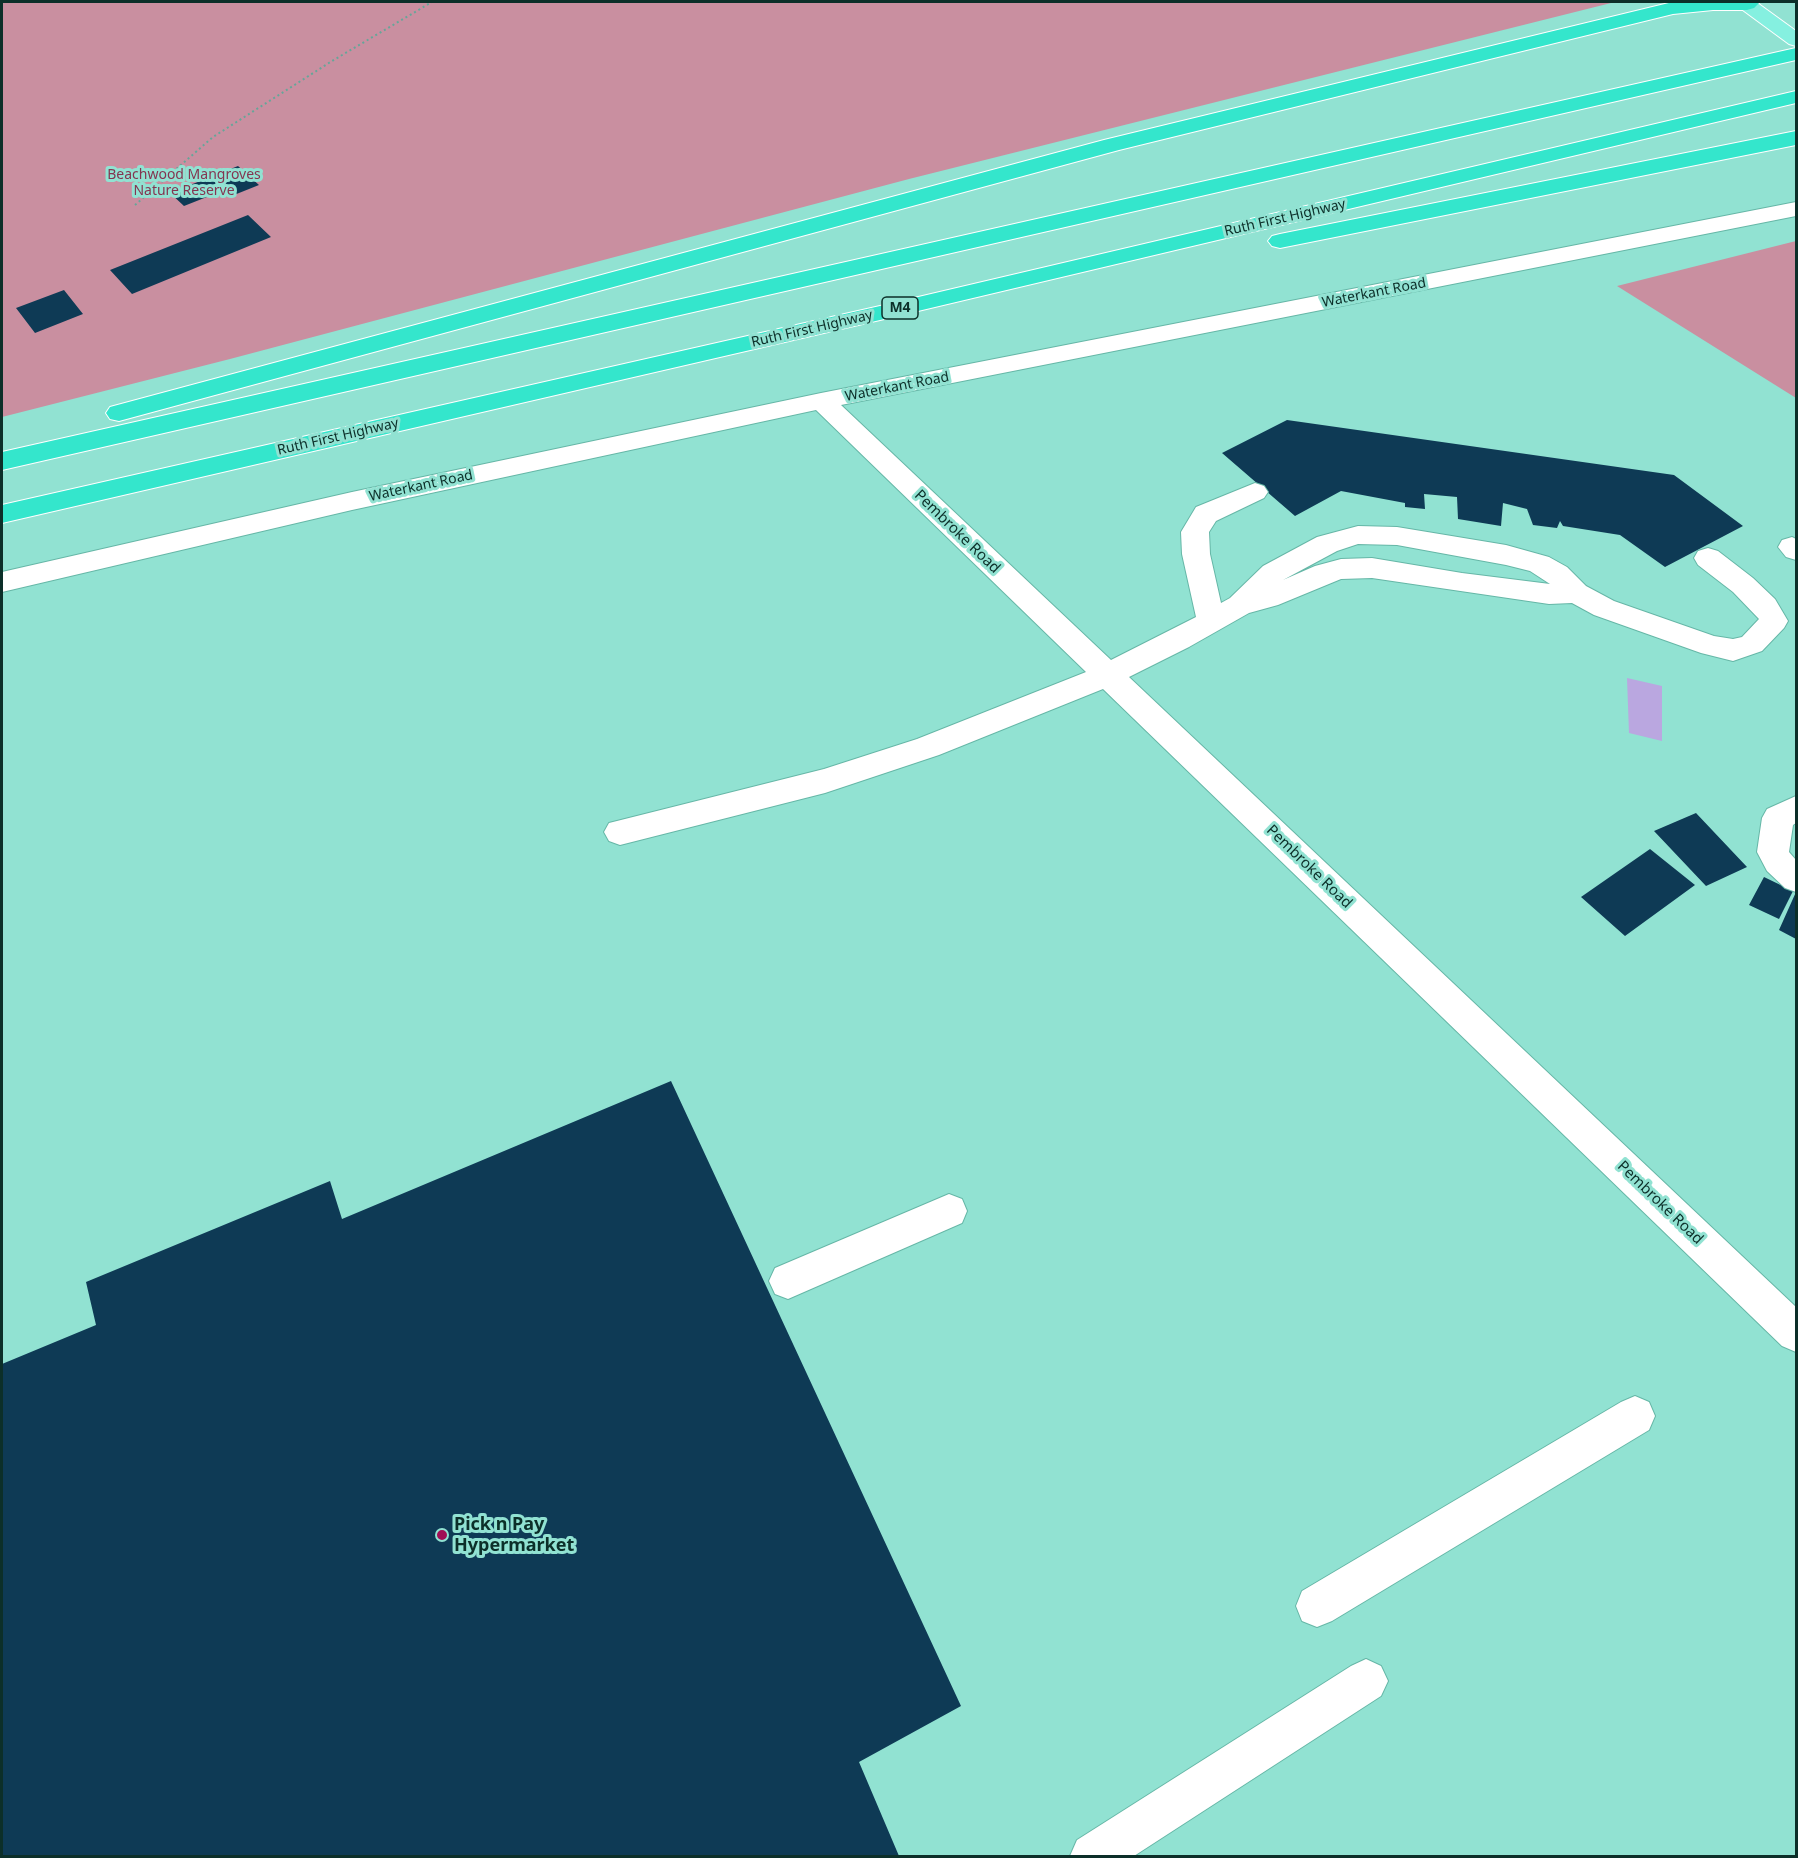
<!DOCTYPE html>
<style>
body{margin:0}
#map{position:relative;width:1798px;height:1858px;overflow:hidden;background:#91e2d2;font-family:"Noto Sans",sans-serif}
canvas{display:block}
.frame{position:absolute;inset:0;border:3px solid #0c2f29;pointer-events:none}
</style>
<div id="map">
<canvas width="1798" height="1858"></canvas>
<div class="frame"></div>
</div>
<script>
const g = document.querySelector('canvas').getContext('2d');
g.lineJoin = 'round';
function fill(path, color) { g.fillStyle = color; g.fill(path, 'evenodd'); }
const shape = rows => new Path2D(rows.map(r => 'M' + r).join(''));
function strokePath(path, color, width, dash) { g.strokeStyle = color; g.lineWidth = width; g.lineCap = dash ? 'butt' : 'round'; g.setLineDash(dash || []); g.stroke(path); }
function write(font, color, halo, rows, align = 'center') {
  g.font = font + ' "Noto Sans",sans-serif'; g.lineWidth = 6; g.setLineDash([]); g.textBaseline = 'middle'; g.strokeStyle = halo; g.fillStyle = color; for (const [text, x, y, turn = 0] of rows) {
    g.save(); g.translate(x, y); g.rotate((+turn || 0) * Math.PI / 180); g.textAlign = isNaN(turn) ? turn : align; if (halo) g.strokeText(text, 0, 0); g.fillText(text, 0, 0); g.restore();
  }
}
const green = shape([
 [2,2,1615,2,909,179,230,359,2,417],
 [1796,241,1796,398,1617,286]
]);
const water = shape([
 [1627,678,1662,686,1662,741,1629,733]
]);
const building = shape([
 [238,166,259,185,234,195,227,189,184,206,170,193],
 [248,215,271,237,132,294,110,270],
 [64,290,83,314,35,333,16,308],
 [1287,420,1674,475,1743,526,1665,567,1620,535,1563,526,1560,521,1557,528,1533,525,1527,509,1503,503,1501,526,1458,519,1457,497,1424,494,1425,509,1405,507,1405,503,1341,491,1295,516,1222,453],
 [1696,813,1747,867,1706,886,1654,831],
 [1650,849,1695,885,1625,936,1581,897],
 [1764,877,1793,891,1779,919,1749,905],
 [1796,892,1796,939,1779,930],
 [671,1081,961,1706,859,1762,899,1856,2,1856,2,1364,96,1325,86,1282,330,1181,342,1219]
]);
const path = shape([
 [135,205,213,137,332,61,432,2]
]);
const minor = shape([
 [1796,202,1796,216,841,405,1111,660,1196,617,1182,554,1181,532,1196,507,1255,483,1264,486,1268,492,1264,498,1216,521,1209,532,1210,554,1221,603,1230,598,1263,566,1317,537,1358,526,1397,527,1506,545,1549,557,1567,567,1586,586,1614,601,1714,636,1733,639,1742,637,1759,619,1733,592,1698,565,1694,558,1698,551,1708,548,1718,551,1753,578,1775,599,1788,621,1784,628,1762,651,1733,661,1701,653,1594,615,1572,603,1549,604,1372,578,1341,579,1278,605,1249,613,1189,647,1129,677,1796,1307,1796,1352,1782,1346,1103,689,939,755,825,793,620,845,609,841,604,832,609,823,824,769,917,739,1086,672,816,410,352,510,2,592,2,572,352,492,821,393,1796,202],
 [1358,544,1397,545,1506,565,1530,571,1550,584,1462,573,1372,558,1341,559,1315,566,1283,580,1337,551,1358,544],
 [1792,537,1796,539,1796,560,1786,557,1778,547,1782,540,1792,537],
 [1796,796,1796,823,1793,825,1789,852,1796,860,1796,892,1785,888,1767,871,1757,852,1762,818,1767,809,1796,796],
 [949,1194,962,1199,967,1211,962,1223,788,1299,775,1294,769,1281,775,1268,949,1194],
 [1635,1396,1649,1402,1655,1416,1649,1430,1332,1621,1317,1627,1302,1621,1296,1606,1302,1591,1621,1402,1635,1396],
 [1366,1659,1381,1666,1388,1681,1381,1696,1134,1856,1070,1856,1077,1840,1351,1666,1366,1659]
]);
const major = shape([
 [1739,2,1756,2,1796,31,1796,46,1789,44,1740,8,1737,4,1739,2]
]);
const highway = shape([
 [1673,2,1760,2,1754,8,1747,10,1713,10,1673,14,1119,150,119,421,110,419,106,413,110,407,1104,140,1673,2],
 [1796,48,1796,60,2,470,2,452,1796,48],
 [1796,91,1796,103,880,320,2,523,2,505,880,306,1796,91],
 [1796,131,1796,145,1280,248,1272,246,1268,241,1272,236,1280,234,1796,131]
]);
const markers = [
 [442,1535,6,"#a00e55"]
];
const farParknames = [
 ["Beachwood Mangroves",184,175],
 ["Nature Reserve",184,191]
];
const farStreetnames = [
 ["Ruth First Highway",1285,218,-13],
 ["Waterkant Road",1374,293,-11],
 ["Ruth First Highway",812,329,-13],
 ["Waterkant Road",897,387,-11],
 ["Ruth First Highway",338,437,-13],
 ["Waterkant Road",421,486,-12]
];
const shields = [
 [900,308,36]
];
const shieldNames = [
 ["M4",900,308]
];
const streetNames = [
 ["Pembroke Road",957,532,44],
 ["Pembroke Road",1309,867,44],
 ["Pembroke Road",1660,1203,44]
];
const nearPoinames = [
 ["Pick n Pay",454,1525],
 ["Hypermarket",454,1546]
];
fill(green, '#c98fa0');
fill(water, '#baa7e0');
fill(building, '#0e3a55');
strokePath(minor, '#66b7a7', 2);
strokePath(major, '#fff', 2);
strokePath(highway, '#fff', 2);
strokePath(path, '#65a699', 2, [2, 3]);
fill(minor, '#fff');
fill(major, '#85f0e0');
fill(highway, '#34e6cc');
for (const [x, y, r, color] of markers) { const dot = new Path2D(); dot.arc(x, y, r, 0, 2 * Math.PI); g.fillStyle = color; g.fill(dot); strokePath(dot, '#91e2d2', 2); }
write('14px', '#843551', '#91e2d2', farParknames);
write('14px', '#0c2f29', '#91e2d2', farStreetnames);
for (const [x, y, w] of shields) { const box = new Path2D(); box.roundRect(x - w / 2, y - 11, w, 22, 4.5); g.fillStyle = '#91e2d2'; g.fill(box); strokePath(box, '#0c2f29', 1.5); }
write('bold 14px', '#0c2f29', null, shieldNames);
write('15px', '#0c2f29', '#91e2d2', streetNames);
write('bold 18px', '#0c2f29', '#91e2d2', nearPoinames, 'left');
</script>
